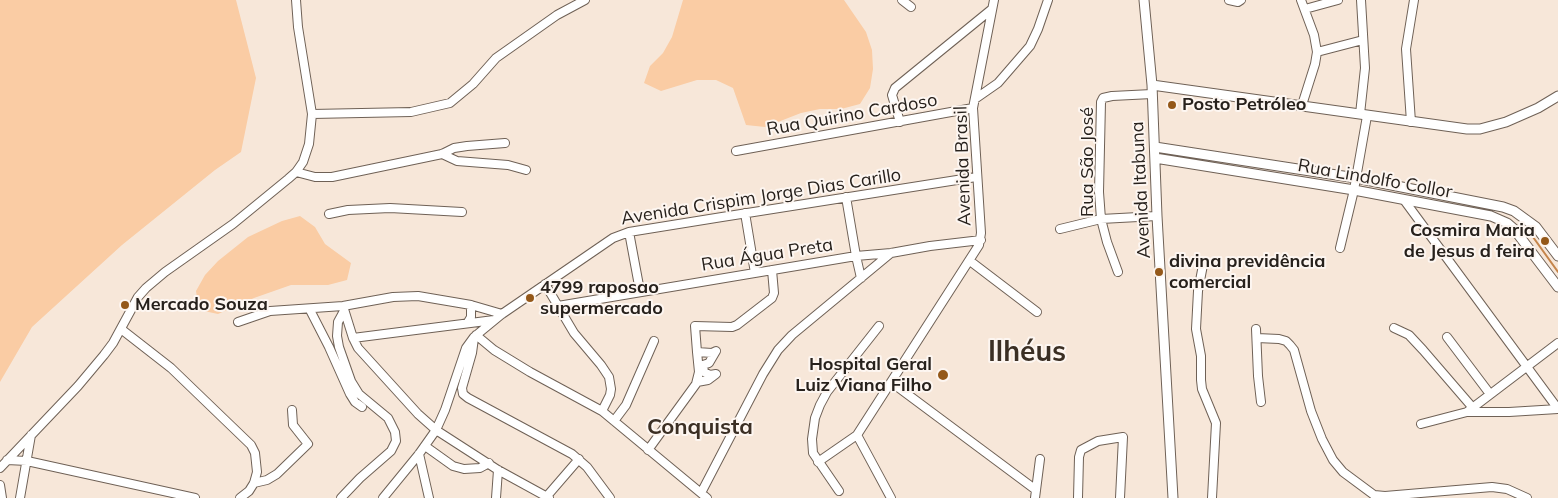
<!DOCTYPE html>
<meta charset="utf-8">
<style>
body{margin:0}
canvas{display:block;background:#f7e7d9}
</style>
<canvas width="1558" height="498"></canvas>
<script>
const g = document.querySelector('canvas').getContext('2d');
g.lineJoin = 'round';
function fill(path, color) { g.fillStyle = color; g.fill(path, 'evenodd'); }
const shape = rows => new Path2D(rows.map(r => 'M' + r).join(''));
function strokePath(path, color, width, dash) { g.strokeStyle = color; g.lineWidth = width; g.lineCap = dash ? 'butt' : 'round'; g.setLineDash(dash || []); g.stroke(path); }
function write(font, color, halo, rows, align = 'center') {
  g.font = font + ' Mulish,sans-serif'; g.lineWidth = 4; g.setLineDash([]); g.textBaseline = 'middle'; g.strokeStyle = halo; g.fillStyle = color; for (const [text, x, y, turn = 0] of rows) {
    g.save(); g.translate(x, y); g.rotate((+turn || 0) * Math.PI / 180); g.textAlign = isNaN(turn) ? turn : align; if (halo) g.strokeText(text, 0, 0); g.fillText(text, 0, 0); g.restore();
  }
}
const green = shape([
 [0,0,236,0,256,78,241,152,215,170,122,245,32,327,0,382],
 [683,0,844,0,866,32,872,50,873,69,870,88,860,104,841,109,820,109,801,113,765,127,746,125,733,88,716,80,697,80,661,91,644,83,650,66,663,53,672,37],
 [300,216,315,227,325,244,351,263,347,280,328,285,291,285,254,298,218,314,199,310,196,291,205,275,218,261,248,237,282,221]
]);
const stream = shape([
 [1533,237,1558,272]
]);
const minor = shape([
 [902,0,911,7],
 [1229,0,1238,2,1241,0],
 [1301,0,1314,35,1317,52,1315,64,1302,105],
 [1305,9,1338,0],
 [1317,52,1363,40],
 [975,99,998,83,1030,46,1038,29,1048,0],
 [312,114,411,112,450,103,473,84,496,58,557,15,585,0],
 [1360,114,1365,68,1361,0],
 [900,122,892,95,895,88,992,9],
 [1411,122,1406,49,1414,0],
 [736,151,973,108],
 [442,154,457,161,508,165,526,170],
 [296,172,315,177,332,177,442,154,454,148,467,146,505,143],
 [846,197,856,256,861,278],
 [1404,200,1558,409],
 [745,213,755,273],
 [329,214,348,210,390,208,462,212],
 [1060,229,1101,219,1157,216],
 [629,232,640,291],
 [1340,248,1354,190,1367,116],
 [970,261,1037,312],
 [1203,265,1198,291,1196,329,1201,356,1201,380,1202,389,1216,423,1212,498],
 [1118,272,1107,242,1101,219,1099,192,1101,102,1103,98,1112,96,1152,94],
 [545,284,574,333,601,365,609,377,611,389,610,395,602,411],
 [343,306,353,338,358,348,418,414,436,430,498,470,549,498],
 [558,306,856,256,891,253,930,246,981,240],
 [310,310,329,347,350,394,355,402,362,407],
 [238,322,270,311,343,306,393,297,418,296,471,305,502,314],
 [468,322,471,317,471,305],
 [1394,328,1409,335,1423,350,1473,408],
 [121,329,171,368,251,445,255,453,257,472,254,483,249,491,240,498],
 [1256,329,1258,376,1261,402],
 [476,335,494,350,530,372,602,411,707,498],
 [1447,337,1490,394],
 [353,338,494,320],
 [474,338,472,353,462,388,463,394,468,398,572,454,587,467,610,498],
 [1257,338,1279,339,1286,341,1290,345,1294,350,1311,411,1322,439,1333,460,1343,472,1374,495,1385,496,1492,487,1507,489,1527,498],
 [697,382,708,380,716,374,710,375,704,372,703,365,709,363,716,351,712,353,697,352,695,326,732,327,737,325,772,298,774,293,772,270],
 [891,382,1036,490],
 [1467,412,1509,412,1558,409],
 [614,421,626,405,654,341],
 [1421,424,1467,412,1558,343],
 [425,446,453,466,464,469,480,468,489,463],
 [648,450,696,384,699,372,697,352],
 [419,454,429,498],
 [7,460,27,461,195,498],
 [818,462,857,435],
 [0,468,78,386,104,355,113,343,138,297,146,288,165,272,233,224,288,179,296,172,303,162,309,144,312,114,298,27,296,0],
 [254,483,267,480,277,474,308,444,293,425,292,410],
 [0,485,2,498],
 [839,491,813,453,812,439,815,418,820,405,827,392,879,326],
 [701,493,763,374,778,350,792,335,891,253],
 [547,496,579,459],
 [20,498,31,435],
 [341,498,360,478,391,451,396,441,395,432,388,418,359,394,351,381,339,347,337,336,338,322,344,311],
 [383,498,419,454,436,430,445,410,466,348,474,337,502,314,613,238,629,232,722,217,976,177],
 [496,498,498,470],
 [891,498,857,435,979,245,981,233,973,108,994,0],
 [1035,498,1040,459],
 [1078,498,1079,457,1081,450,1098,441,1123,437,1120,498]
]);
const major = shape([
 [1144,0,1152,85,1157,216,1173,498],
 [1152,85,1467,129,1480,129,1506,122,1538,108,1558,96],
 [1155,147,1356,178,1503,207,1514,211,1536,227,1558,256],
 [1155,158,1354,190,1491,216,1507,223,1514,229,1558,287]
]);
const markers = [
 [1172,105,5,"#945819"],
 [1545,241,5,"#945819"],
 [1159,272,5,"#945819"],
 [530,298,5,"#945819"],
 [125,305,5,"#945819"],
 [943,375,6,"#945819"]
];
const poiNames = [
 ["Posto Petróleo",1182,105],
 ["Cosmira Maria",1535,231,"right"],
 ["de Jesus d feira",1535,252,"right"],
 ["divina previdência",1169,262],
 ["comercial",1169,283],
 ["4799 raposao",540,288],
 ["supermercado",540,309],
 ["Mercado Souza",135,305],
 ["Hospital Geral",932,365,"right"],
 ["Luiz Viana Filho",932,386,"right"]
];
const streetNames = [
 ["Rua Quirino Cardoso",852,115,-10],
 ["Rua São José",1088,162,-90],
 ["Avenida Brasil",963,166,-92],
 ["Rua Lindolfo Collor",1375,179,10],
 ["Avenida Itabuna",1141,190,-93],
 ["Avenida Crispim Jorge Dias Carillo",761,197,-9],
 ["Rua Água Preta",767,255,-9]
];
const districtNames = [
 ["Conquista",700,427]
];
const townNames = [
 ["Ilhéus",1027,353]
];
fill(green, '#facca4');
strokePath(stream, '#c5854b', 2);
strokePath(minor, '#6f6156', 10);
strokePath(major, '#6f6156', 11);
strokePath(minor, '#fff', 8);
strokePath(major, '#fff', 9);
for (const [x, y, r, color] of markers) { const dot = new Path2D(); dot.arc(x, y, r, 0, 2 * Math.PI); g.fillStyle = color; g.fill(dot); strokePath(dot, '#fdf6f1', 2); }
write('bold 18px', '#27211c', '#fdf6f1', poiNames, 'left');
write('18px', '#27211c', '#fdf6f1', streetNames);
write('bold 22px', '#3b2f24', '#fdf6f1', districtNames);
write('bold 28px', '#3b2f24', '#fdf6f1', townNames);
</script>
